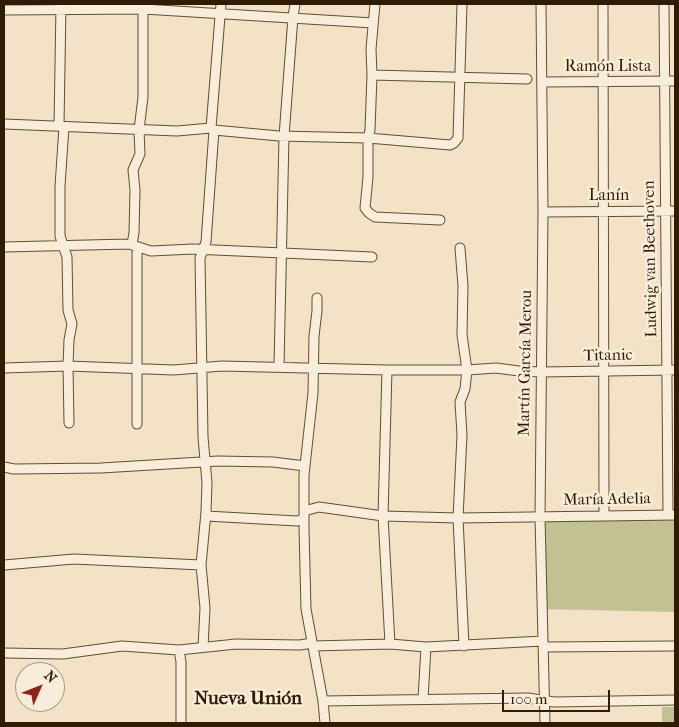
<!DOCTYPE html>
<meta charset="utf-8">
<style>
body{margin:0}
#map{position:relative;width:679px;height:727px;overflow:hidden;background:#f4e2c7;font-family:"IM FELL French Canon",serif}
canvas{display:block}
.frame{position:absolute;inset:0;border:5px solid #301c04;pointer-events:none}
.north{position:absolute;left:15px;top:662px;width:50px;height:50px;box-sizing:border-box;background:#f8ecdb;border:1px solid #a89985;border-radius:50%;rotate:46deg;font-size:14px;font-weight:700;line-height:20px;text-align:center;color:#301c04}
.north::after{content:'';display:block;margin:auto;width:18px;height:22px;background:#8f2418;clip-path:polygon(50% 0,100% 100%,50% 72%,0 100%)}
.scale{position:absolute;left:502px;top:690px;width:108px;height:22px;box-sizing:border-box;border:2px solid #301c04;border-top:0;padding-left:6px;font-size:15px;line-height:18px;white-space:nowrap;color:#301c04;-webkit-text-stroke:4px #f8ecdb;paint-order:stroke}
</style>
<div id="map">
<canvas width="679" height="727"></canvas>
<div class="frame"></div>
<div class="north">N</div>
<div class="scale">100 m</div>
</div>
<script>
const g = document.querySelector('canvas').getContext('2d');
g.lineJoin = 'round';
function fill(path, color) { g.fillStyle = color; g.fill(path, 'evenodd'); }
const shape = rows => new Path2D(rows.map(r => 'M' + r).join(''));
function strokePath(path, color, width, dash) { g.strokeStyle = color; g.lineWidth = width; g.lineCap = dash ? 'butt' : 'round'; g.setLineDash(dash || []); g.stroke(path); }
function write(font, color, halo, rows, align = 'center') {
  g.font = font + ' "IM FELL French Canon",serif'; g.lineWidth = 5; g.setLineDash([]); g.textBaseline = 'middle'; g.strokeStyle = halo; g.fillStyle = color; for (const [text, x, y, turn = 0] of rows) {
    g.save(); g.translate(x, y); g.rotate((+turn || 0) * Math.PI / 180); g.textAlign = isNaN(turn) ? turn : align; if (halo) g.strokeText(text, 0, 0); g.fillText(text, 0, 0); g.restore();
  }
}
const green = shape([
 [540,517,675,517,675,612,541,609],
 [662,707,675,707,675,723,662,723]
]);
const street = shape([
 [375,4,371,49,372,75,527,79],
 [541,4,543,212,540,517,545,723],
 [603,4,604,515],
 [664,4,668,514],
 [4,10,143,9,373,23],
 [372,75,370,130,368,138,368,177,365,208,369,213,375,217,440,220],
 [542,82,675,81],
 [4,124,177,131,211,128,214,130,206,242,200,258,203,437,207,483,206,512,201,565,205,608,203,647],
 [59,126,61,4],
 [64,127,60,186,60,236,67,257,68,310,72,324,69,340,68,366,69,423],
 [211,128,221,4],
 [214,130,279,136,368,138,450,145,454,143,458,138,462,4],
 [543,212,675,211],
 [132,244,134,233,135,190,133,170,140,154,139,130,143,97,143,5],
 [4,247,129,244,151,251,193,249,372,257],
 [460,248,463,286,462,335,467,370,465,389,460,402,462,435,458,518,464,646],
 [317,298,317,311,314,336,313,393,304,475,304,528,306,609,323,701,325,723],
 [279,366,284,136,293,17,295,4],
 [4,368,68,366,174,370,222,366,387,370,467,370,496,368,519,371,541,372,675,370],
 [387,370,383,516,390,644],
 [137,424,137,253,139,247],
 [4,467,14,469,101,468,218,461,273,462,305,466],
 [304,511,319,507,383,516,458,518,675,515],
 [206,516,297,521,304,519],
 [4,565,74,559,201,565],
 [313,646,390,644,426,647,543,641],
 [544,647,675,646],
 [179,650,181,662,181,723],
 [4,653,63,654,122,646,179,650,236,644,300,645,312,643],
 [423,699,426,647],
 [323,701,528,698,554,702,675,700]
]);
const streetNames = [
 ["Ramón Lista",608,67],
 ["Lanín",609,196],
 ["Ludwig van Beethoven",651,259,-91],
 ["Titanic",608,356,-1],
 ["Martín García Merou",526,363,-89],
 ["María Adelia",607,500,-1]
];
const quarterNames = [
 ["Nueva Unión",248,699]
];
fill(green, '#c2c191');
strokePath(street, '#614e35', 11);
strokePath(street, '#f8ecdb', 9);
write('16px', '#301c04', '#f8ecdb', streetNames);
write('bold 19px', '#301c04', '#f8ecdb', quarterNames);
</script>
